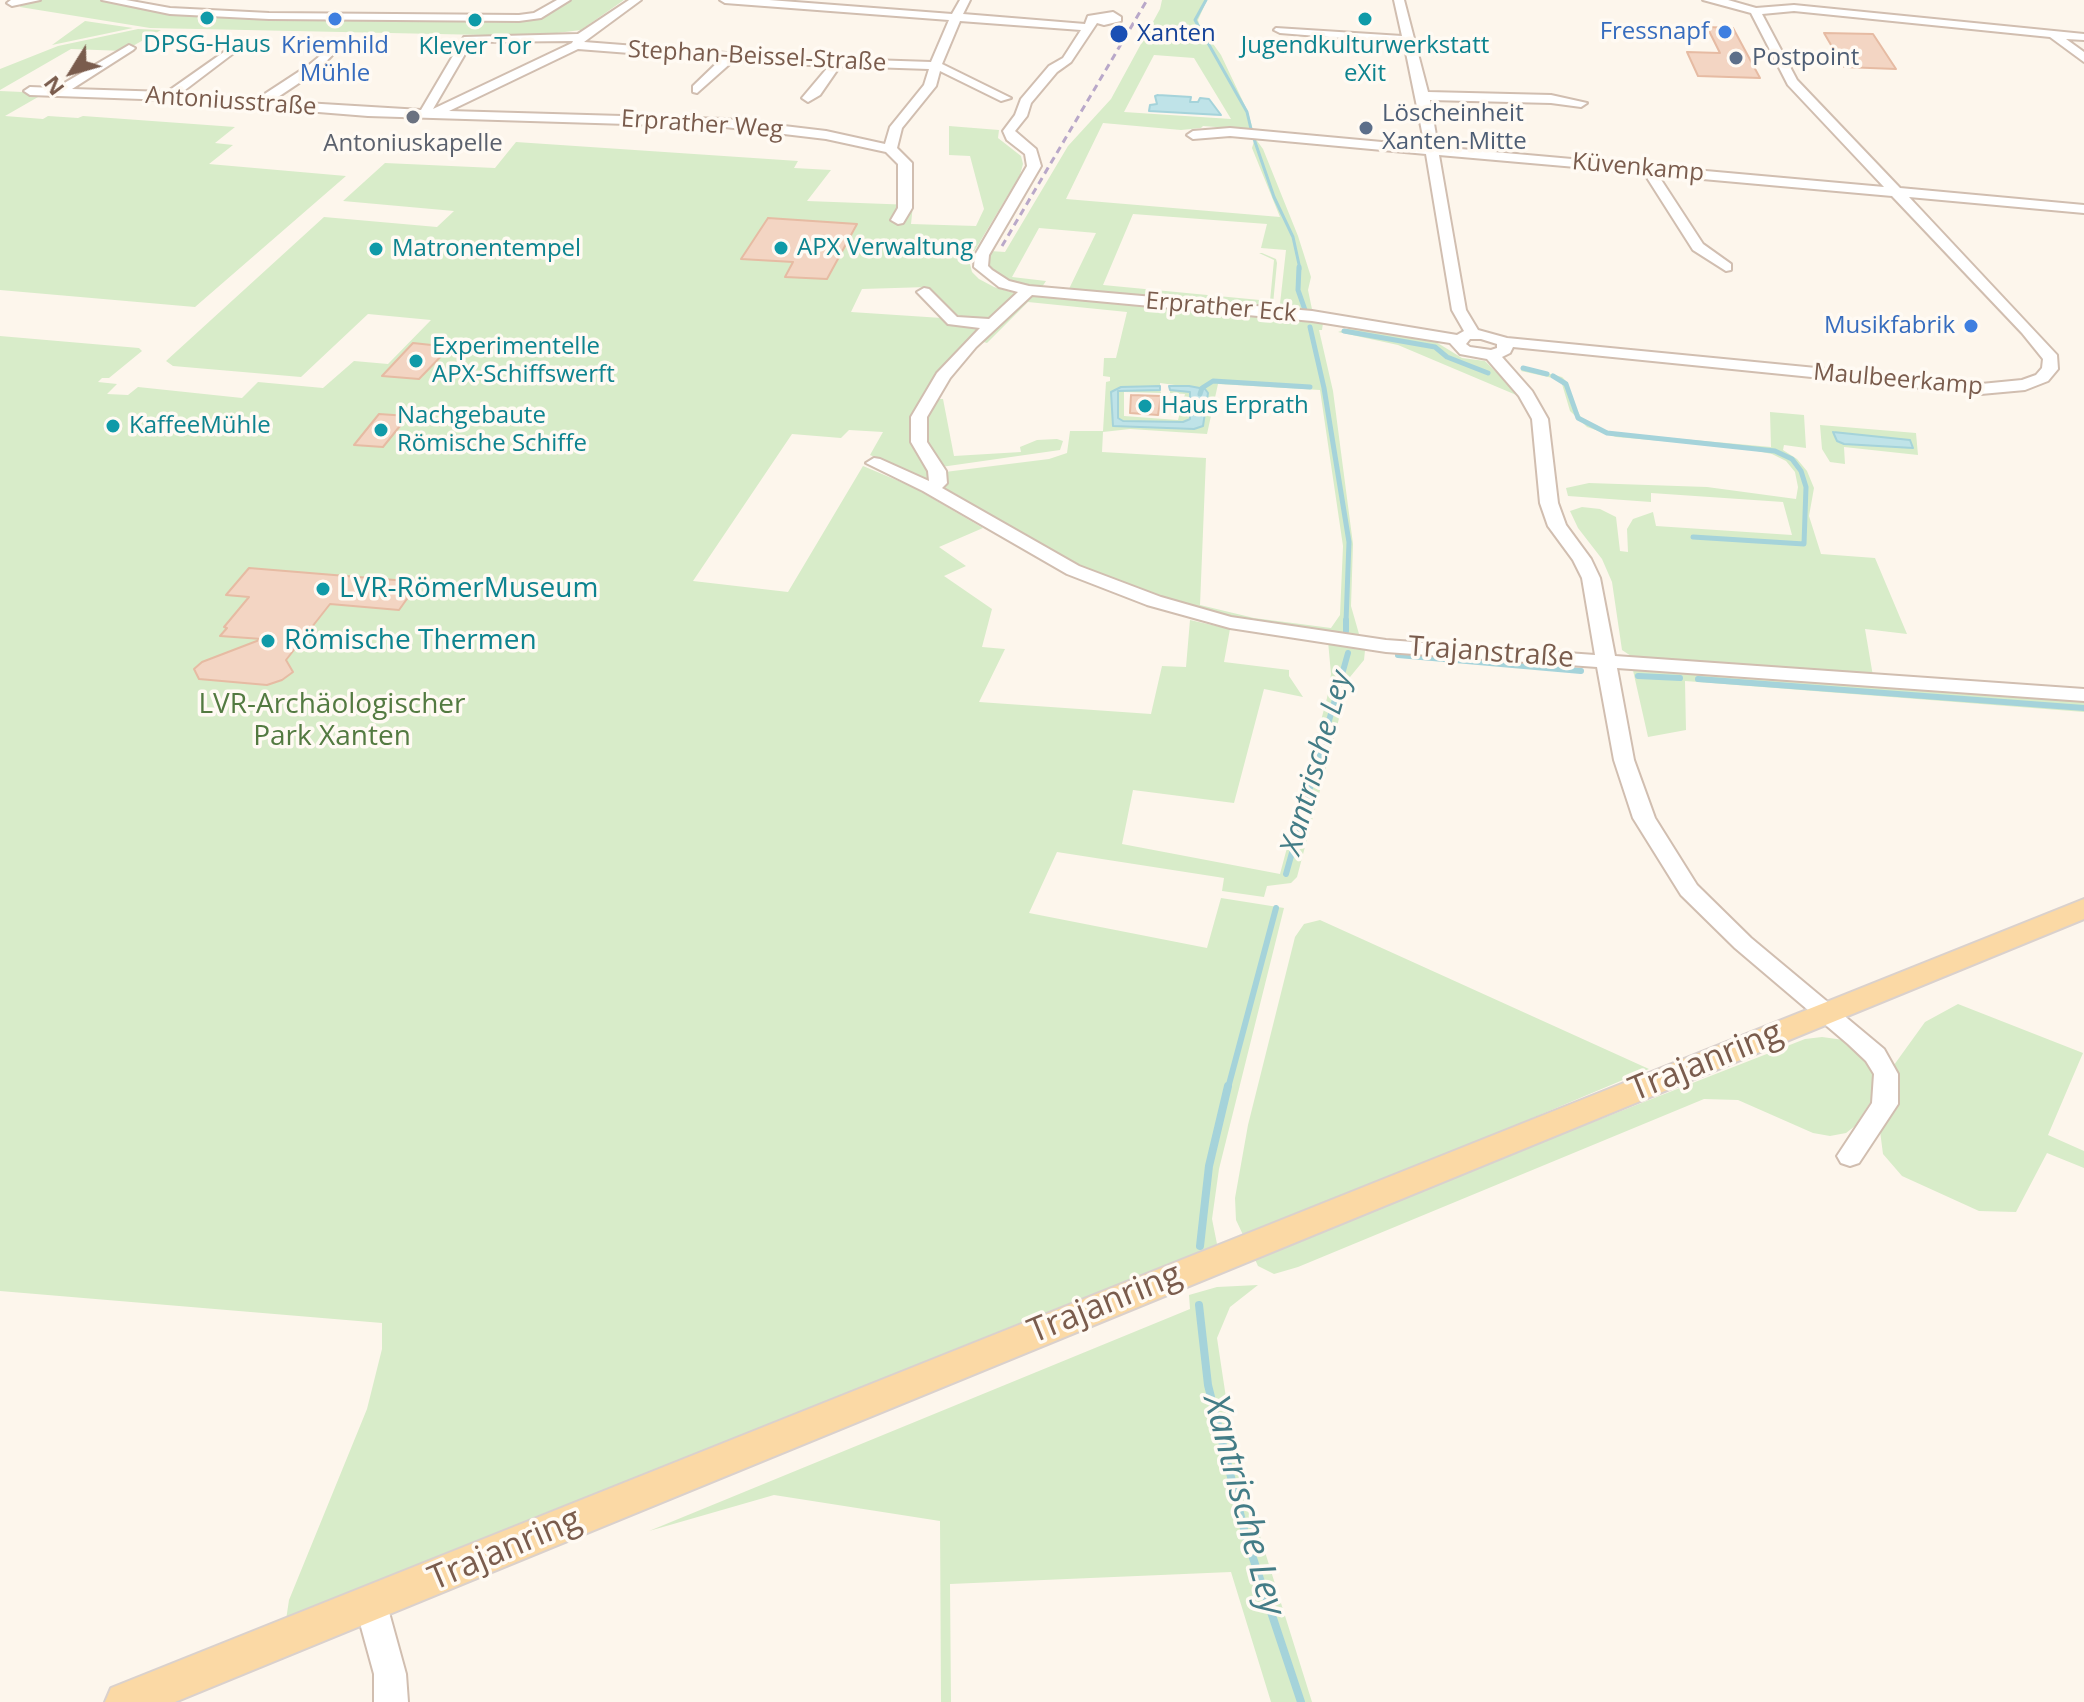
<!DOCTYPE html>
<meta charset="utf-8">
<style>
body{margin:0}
#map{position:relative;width:2084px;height:1702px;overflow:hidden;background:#fdf6ec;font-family:"Open Sans",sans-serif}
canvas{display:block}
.north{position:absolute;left:32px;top:32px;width:80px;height:80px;-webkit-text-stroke:6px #fffaf3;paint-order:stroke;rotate:233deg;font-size:22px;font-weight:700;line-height:32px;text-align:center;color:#7a5c4d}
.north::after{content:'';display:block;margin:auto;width:28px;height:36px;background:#7a5c4d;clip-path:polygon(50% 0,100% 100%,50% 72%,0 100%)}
</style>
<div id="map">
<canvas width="2084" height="1702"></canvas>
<div class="north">N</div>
</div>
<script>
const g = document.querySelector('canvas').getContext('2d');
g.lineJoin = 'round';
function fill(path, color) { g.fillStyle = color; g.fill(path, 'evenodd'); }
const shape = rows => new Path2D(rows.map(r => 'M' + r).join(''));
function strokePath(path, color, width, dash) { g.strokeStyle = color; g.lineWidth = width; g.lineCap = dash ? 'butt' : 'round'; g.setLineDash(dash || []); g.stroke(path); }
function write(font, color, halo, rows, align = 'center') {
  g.font = font + ' "Open Sans",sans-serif'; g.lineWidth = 7; g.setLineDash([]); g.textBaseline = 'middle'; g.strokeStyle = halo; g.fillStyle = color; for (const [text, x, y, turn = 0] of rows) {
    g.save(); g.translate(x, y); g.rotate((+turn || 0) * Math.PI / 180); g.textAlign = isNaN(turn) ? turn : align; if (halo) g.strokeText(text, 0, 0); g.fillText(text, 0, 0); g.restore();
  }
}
const green = shape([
 [22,0,107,0,149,8,269,16,537,16,565,0,624,0,581,30,533,36,150,28,20,7],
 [1162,0,1207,0,1198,20,1199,24,1221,55,1248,112,1253,130,1203,126,1201,128,1181,130,1103,123,1066,199,1280,217,1252,148,1255,138,1263,149,1298,236,1311,277,1308,290,1313,314,1293,312,1280,304,1286,250,1261,248,1267,224,1133,214,1103,285,1270,301,1274,260,1259,253,1262,253,1276,259,1277,263,1273,304,1258,309,1068,291,1096,233,1039,228,1012,277,1046,281,1042,287,1033,289,1003,280,985,264,990,251,1005,252,1068,146,1111,99,1160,9],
 [1154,55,1194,58,1231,119,1124,112],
 [85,21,133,28,52,45],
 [138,29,161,30,124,51,71,49,0,90,0,69,58,46],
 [0,91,45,93,5,116,43,119,48,116,78,118,83,116,235,127,215,143,233,145,209,164,346,176,195,307,0,290],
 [949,126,999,130,998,138,1021,156,1023,164,1020,175,969,260,972,272,979,279,994,287,1021,295,989,323,956,320,928,287,862,289,851,312,942,318,982,326,916,411,932,480,927,480,870,455,883,432,849,430,841,438,792,434,693,581,788,592,863,466,913,487,983,528,939,547,966,566,944,576,992,609,982,647,1005,649,979,702,1151,714,1162,666,1186,667,1190,620,1230,629,1224,662,1289,670,1289,676,1303,697,1264,689,1234,803,1133,790,1122,844,1280,874,1327,698,1331,674,1328,641,1355,645,1365,650,1364,660,1350,677,1297,877,1291,883,1267,886,1264,897,1222,891,1224,878,1057,852,1029,913,1207,948,1221,898,1284,908,1219,1169,1212,1219,1218,1249,286,1620,289,1600,367,1409,382,1349,382,1323,0,1291,0,336,139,348,142,351,109,378,102,378,98,382,117,384,107,394,128,395,138,387,242,398,258,382,323,388,354,361,388,364,431,320,368,314,301,377,173,366,166,361,324,217,437,227,454,211,343,201,385,163,495,168,516,142,798,161,794,168,831,170,807,201,913,205,911,224,976,226,984,209,970,156,949,155],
 [1029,296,1323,323,1322,330,1319,330,1333,391,1353,544,1351,606,1359,634,1329,633,1245,622,1184,607,1080,570,941,491,948,480,945,472,1049,459,1067,453,1070,431,1103,431,1106,382,1110,381,1110,377,1103,376,1104,358,1116,358,1127,312,1028,302,987,343,980,341],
 [1160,383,1205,389,1203,426,1194,429,1113,426,1115,389,1160,386],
 [1218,384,1320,390,1343,546,1340,615,1331,628,1254,618,1200,605,1206,458,1102,452,1103,432,1130,429,1207,434],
 [1350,328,1436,342,1462,358,1485,361,1521,397,1398,345,1338,332],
 [1523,367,1562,377,1568,383,1571,399,1582,419,1591,426,1616,433,1771,447,1770,412,1804,415,1806,448,1784,445,1783,450,1797,459,1807,471,1814,488,1809,516,1821,554,1875,558,1907,634,1865,629,1873,676,1631,656,1622,650,1612,582,1602,559,1578,528,1570,511,1582,507,1600,509,1616,517,1620,551,1628,552,1627,529,1633,519,1653,512,1656,526,1792,535,1783,502,1651,493,1651,502,1568,496,1566,488,1589,483,1707,487,1796,499,1798,487,1795,472,1786,461,1772,454,1742,448,1616,437,1587,427,1570,411,1562,384,1557,379,1521,371],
 [1184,389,1190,392,1190,419,1183,422,1123,421,1118,418,1118,391,1160,390,1161,393,1124,392,1124,416,1178,420,1185,394,1170,393,1170,390],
 [936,399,943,399,954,456,1021,452,1020,447,1037,440,1057,439,1063,441,1060,450,941,467,926,445,923,421],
 [1820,425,1916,433,1918,455,1844,447,1845,464,1830,462,1822,449],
 [1632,666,2084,699,2084,712,1685,681,1686,730,1648,737],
 [1320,920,1649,1069,1245,1239,1236,1220,1235,1198,1248,1125,1295,937,1304,924],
 [1958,1004,2083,1053,2048,1135,2084,1151,2084,1168,2047,1153,2016,1212,1979,1211,1902,1176,1883,1154,1880,1131,1893,1111,1900,1091,1894,1065,1925,1022],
 [1822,1037,1844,1040,1859,1047,1877,1074,1877,1092,1855,1126,1846,1133,1830,1136,1813,1133,1738,1100,1704,1099,1298,1267,1274,1274,1258,1266,1253,1255,1805,1039],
 [1258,1285,1230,1307,1217,1338,1231,1431,1255,1520,1312,1702,1271,1702,1231,1572,950,1584,951,1702,941,1702,940,1521,774,1495,649,1531,1190,1309,1189,1295,1217,1287]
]);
const water = shape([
 [1158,95,1191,97,1190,102,1198,102,1200,98,1209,99,1221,115,1149,111,1150,105,1157,104,1155,96,1158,95],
 [1160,386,1160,390,1118,391,1118,418,1123,421,1183,422,1190,419,1190,392,1170,390,1169,386,1189,386,1205,389,1208,393,1203,426,1194,429,1113,426,1111,392,1121,387,1160,386],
 [1833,432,1910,440,1913,448,1844,444,1837,441,1833,432]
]);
const streamFar3 = shape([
 [1206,0,1195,20,1247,112,1251,129],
 [1254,139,1274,197,1293,237,1300,269]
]);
const streamFar2 = shape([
 [1299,267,1298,290,1305,310],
 [1310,327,1324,388,1349,542,1346,622],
 [1344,331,1435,347,1447,357,1488,373],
 [1523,368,1547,374],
 [1553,376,1566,384,1578,418,1607,433,1775,451,1792,459,1801,471,1806,487,1804,544,1693,537],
 [1200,394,1202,388,1213,381,1310,387]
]);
const streamFar1 = shape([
 [1346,631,1346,620],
 [1398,655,1581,671],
 [1638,676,1680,678],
 [1698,679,2084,708],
 [1286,874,1348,653],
 [1228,1088,1276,908]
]);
const stream = shape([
 [1200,1246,1209,1166,1228,1086],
 [1199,1305,1208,1385,1246,1537,1301,1702]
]);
const building = shape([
 [1707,27,1733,28,1760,78,1698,76,1687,52,1720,53,1707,27],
 [1824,33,1873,34,1896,69,1844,67,1824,33],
 [768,218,857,224,827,279,785,277,793,262,741,259,768,218],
 [413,343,450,347,419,379,382,376,413,343],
 [1131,395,1161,396,1158,415,1130,413,1131,395],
 [379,414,408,416,383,447,354,445,379,414],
 [249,568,419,582,399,610,330,604,286,660,293,672,282,680,267,685,199,679,194,669,202,662,262,639,220,636,227,628,224,627,249,597,226,595,249,568]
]);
const minor = shape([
 [40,0,12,6,7,3,11,0,40,0],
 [102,0,126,0,170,8,269,13,519,15,534,13,557,0,570,0,541,18,519,21,269,19,170,14,102,0],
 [629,0,641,0,584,42,778,57,931,62,949,20,725,3,720,0,769,0,952,14,960,0,970,0,963,14,1085,24,1088,16,1113,12,1121,17,1121,21,1104,25,1097,23,1071,62,1057,72,1031,103,1027,116,1015,131,1036,149,1041,166,989,255,988,266,992,270,1009,281,1029,286,1312,311,1457,335,1464,331,1452,310,1426,154,1230,136,1193,139,1187,135,1193,131,1230,128,1425,146,1404,43,1280,33,1274,30,1276,28,1402,36,1394,0,1404,0,1428,92,1551,95,1587,103,1581,107,1551,103,1430,100,1438,147,1884,187,1788,85,1751,13,1703,0,1728,0,1756,8,1794,5,2084,34,2084,40,2066,39,2084,52,2084,62,2050,37,1794,11,1762,14,1797,80,1900,188,2084,205,2084,213,1909,197,2057,355,2058,369,2048,381,2025,390,1981,394,1513,347,1510,353,1502,357,1532,391,1548,419,1558,503,1566,525,1591,559,1600,578,1615,656,2084,689,2084,701,1617,668,1634,760,1655,818,1697,885,1751,938,1884,1049,1898,1074,1898,1104,1859,1163,1850,1166,1841,1163,1837,1156,1872,1103,1874,1074,1866,1061,1848,1044,1735,948,1681,895,1633,818,1614,760,1597,667,1386,652,1230,628,1147,605,1067,574,923,491,866,463,874,458,880,459,929,481,928,471,911,442,911,417,937,373,980,328,948,324,917,292,924,288,929,289,957,317,989,319,1018,292,999,287,974,267,975,255,1027,166,1025,154,1007,140,1003,131,1015,115,1021,99,1049,66,1063,58,1081,30,960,21,942,64,1011,98,1001,101,940,71,936,86,902,128,897,148,912,163,912,208,903,223,898,224,891,220,898,208,898,164,886,152,826,139,725,127,368,116,170,100,30,95,24,91,30,87,56,88,129,45,135,48,133,50,72,89,167,92,231,47,235,48,235,52,181,93,257,99,309,65,332,46,338,49,317,71,272,101,421,110,464,37,578,34,629,0],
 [573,41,572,43,433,109,472,42,573,41],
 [578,49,720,60,693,86,693,92,697,93,733,61,829,66,802,98,808,102,820,95,840,66,929,69,924,85,890,127,885,144,826,131,725,119,449,111,578,49],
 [1439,155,1644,173,1693,250,1726,271,1731,270,1731,264,1703,244,1658,175,1892,196,2022,333,2043,359,2042,368,2036,375,2022,380,1981,384,1507,338,1478,330,1466,310,1439,155],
 [1032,295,1312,321,1450,343,1460,354,1487,359,1519,396,1532,419,1540,503,1548,526,1573,560,1582,578,1595,655,1386,640,1231,617,1161,597,1079,566,942,488,947,483,946,471,927,442,927,417,950,378,976,347,1032,295],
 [1470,339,1481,339,1497,344,1497,348,1491,350,1470,347,1466,344,1470,339],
 [371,1591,382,1595,387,1605,406,1674,408,1702,374,1702,374,1674,355,1605,360,1595,371,1591]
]);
const major = shape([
 [2084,899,2084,919,175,1702,105,1702,111,1688,2084,899]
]);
const rail = shape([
 [1002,246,1147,0]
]);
const markers = [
 [207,18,8,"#0f9aa8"],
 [335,19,8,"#3f7fe0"],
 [1365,19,8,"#0f9aa8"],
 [475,20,8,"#0f9aa8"],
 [1725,32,8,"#3f7fe0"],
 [1119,34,10,"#1a4fb4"],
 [1736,58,8,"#5c6f8a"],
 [413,117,8,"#6b7280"],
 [1366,128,8,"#5c6f8a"],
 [781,248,8,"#0f9aa8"],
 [376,249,8,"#0f9aa8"],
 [1971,326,8,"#3f7fe0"],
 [416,361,8,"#0f9aa8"],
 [1145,406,8,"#0f9aa8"],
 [113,426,8,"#0f9aa8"],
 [381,430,8,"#0f9aa8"],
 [323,589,8,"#0f9aa8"],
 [268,641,8,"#0f9aa8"]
];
const farShopnames = [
 ["Fressnapf",1709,32],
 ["Kriemhild",335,46,"center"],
 ["Mühle",335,74,"center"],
 ["Musikfabrik",1955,326]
];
const farTransitnames = [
 ["Xanten",1137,34]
];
const farCulturenames = [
 ["DPSG-Haus",207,45,"center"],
 ["Jugendkulturwerkstatt",1365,46,"center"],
 ["eXit",1365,74,"center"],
 ["Klever Tor",475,47,"center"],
 ["APX Verwaltung",797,248],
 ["Matronentempel",392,249],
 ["Experimentelle",432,347],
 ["APX-Schiffswerft",432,375],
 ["Haus Erprath",1161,406],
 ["Nachgebaute",397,416],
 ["Römische Schiffe",397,444],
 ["KaffeeMühle",129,426]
];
const farStreetnames = [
 ["Stephan-Beissel-Straße",757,57,3],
 ["Antoniusstraße",231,102,4],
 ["Erprather Weg",702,125,4],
 ["Küvenkamp",1638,168,5],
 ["Erprather Eck",1221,308,5],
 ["Maulbeerkamp",1898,380,5]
];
const farServicenames = [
 ["Postpoint",1752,58],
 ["Löscheinheit",1382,114],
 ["Xanten-Mitte",1382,142]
];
const farWorshipnames = [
 ["Antoniuskapelle",413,144]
];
const cultureNames = [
 ["LVR-RömerMuseum",339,589],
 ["Römische Thermen",284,641]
];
const streetNames = [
 ["Trajanstraße",1491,653,4]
];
const parkNames = [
 ["LVR-Archäologischer",332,705],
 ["Park Xanten",332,737]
];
const waterNames = [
 ["Xantrische Ley",1317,763,-74]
];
const nearStreetnames = [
 ["Trajanring",1706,1062,-22],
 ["Trajanring",1105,1304,-22],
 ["Trajanring",505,1550,-23]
];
const nearWaternames = [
 ["Xantrische Ley",1243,1505,75]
];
fill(green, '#d8ecc9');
fill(water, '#bfe3e8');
strokePath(water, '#a5d3da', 2);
strokePath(streamFar3, '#a5d3da', 3);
strokePath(streamFar2, '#a5d3da', 5);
strokePath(streamFar1, '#a5d3da', 6);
strokePath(stream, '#a5d3da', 8);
fill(building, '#f3d5c3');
strokePath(building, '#e6bba3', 2);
strokePath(minor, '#d1beb0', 4);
strokePath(major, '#dad1cd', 4);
fill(minor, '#fff');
fill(major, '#fbd9a5');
strokePath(rail, '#b9a8c9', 3, [7, 5]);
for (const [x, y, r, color] of markers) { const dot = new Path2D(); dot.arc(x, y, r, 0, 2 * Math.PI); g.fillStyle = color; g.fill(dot); strokePath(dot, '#fffaf3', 3); }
write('24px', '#366cbe', '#fffaf3', farShopnames, 'right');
write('24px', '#164399', '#fffaf3', farTransitnames, 'left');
write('24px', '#0d838f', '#fffaf3', farCulturenames, 'left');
write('24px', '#7a5c4d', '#fffaf3', farStreetnames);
write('24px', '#4e5e75', '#fffaf3', farServicenames, 'left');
write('24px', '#5b616d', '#fffaf3', farWorshipnames);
write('28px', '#0d838f', '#fffaf3', cultureNames, 'left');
write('28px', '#7a5c4d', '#fffaf3', streetNames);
write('28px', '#537a41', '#fffaf3', parkNames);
write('italic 30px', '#437c86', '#fffaf3', waterNames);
write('34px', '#7a5c4d', '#fffaf3', nearStreetnames);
write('italic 36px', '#437c86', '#fffaf3', nearWaternames);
</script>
